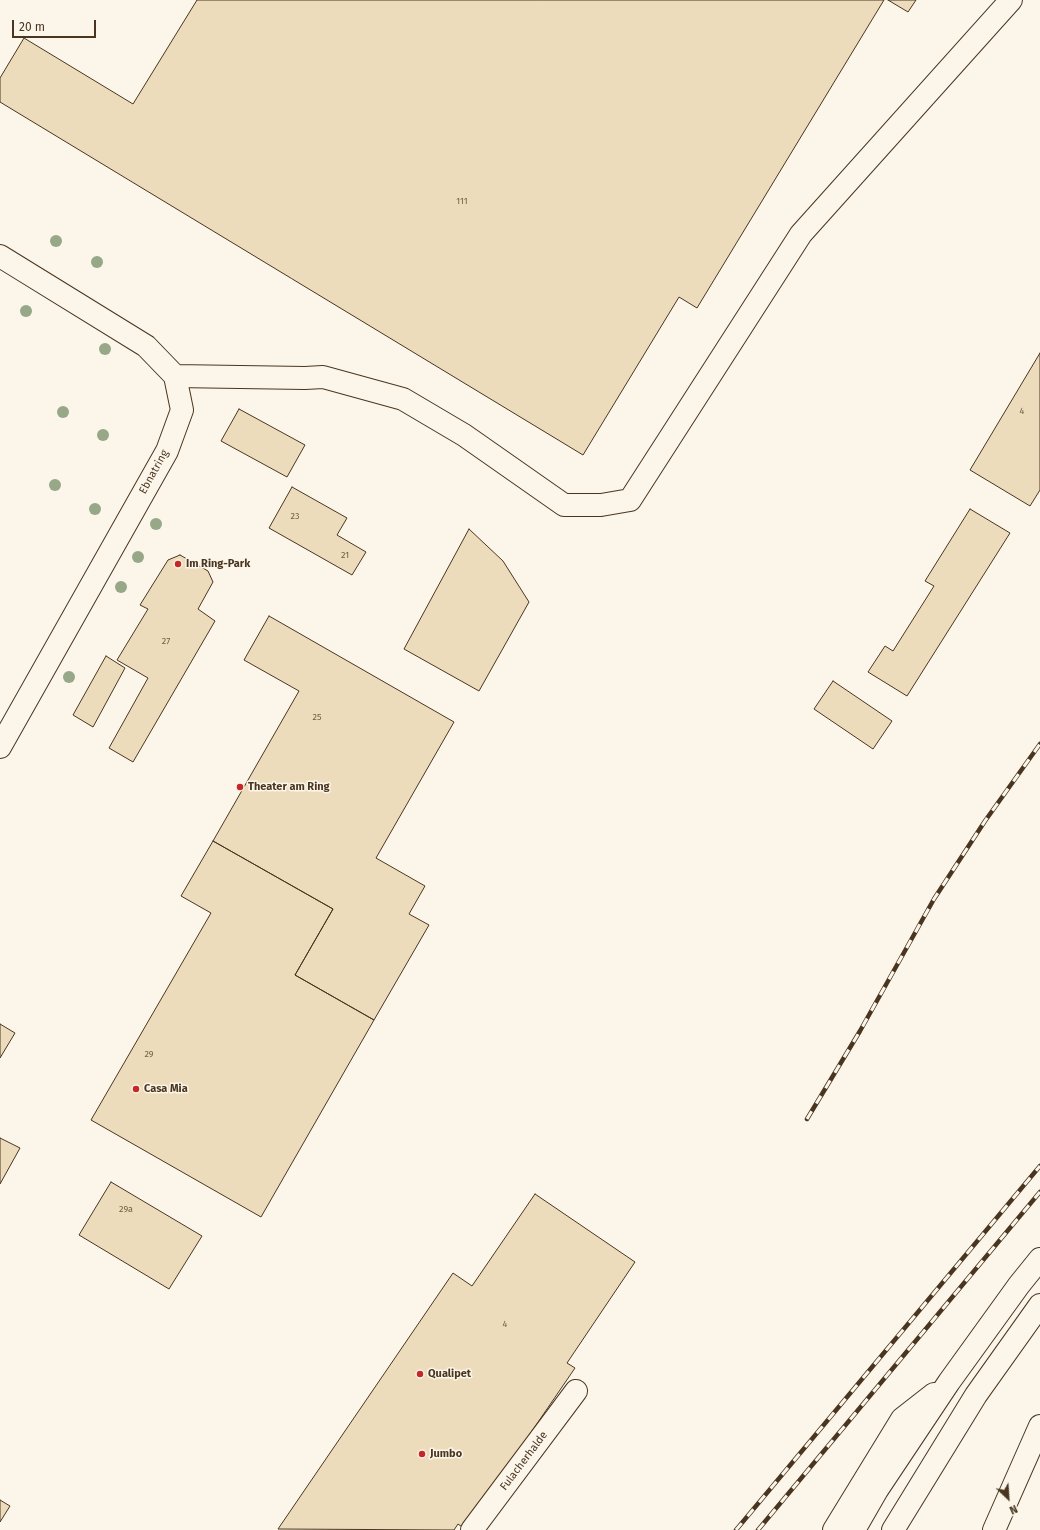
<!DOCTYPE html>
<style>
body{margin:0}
#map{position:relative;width:1040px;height:1530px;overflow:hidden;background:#fbf6e9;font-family:"Fira Sans",sans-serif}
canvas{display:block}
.north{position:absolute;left:988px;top:1478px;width:40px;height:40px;-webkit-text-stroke:3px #fbf6e9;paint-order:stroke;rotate:155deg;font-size:11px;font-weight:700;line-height:16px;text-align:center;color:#4a3520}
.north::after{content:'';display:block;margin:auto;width:14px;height:18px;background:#4a3520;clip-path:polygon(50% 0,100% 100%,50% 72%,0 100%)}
.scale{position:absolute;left:12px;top:20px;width:84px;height:18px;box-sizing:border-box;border:2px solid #4a3520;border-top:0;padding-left:5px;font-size:12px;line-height:14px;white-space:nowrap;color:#4a3520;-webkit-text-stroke:3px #fbf6e9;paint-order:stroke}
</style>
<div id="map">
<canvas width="1040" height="1530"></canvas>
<div class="north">N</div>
<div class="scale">20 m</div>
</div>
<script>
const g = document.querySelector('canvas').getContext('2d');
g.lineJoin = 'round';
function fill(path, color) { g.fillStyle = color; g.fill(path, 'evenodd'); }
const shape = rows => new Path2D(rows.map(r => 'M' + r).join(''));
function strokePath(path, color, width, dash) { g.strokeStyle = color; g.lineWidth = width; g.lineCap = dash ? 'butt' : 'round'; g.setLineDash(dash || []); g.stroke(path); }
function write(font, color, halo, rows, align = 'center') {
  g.font = font + ' "Fira Sans",sans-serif'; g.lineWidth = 3; g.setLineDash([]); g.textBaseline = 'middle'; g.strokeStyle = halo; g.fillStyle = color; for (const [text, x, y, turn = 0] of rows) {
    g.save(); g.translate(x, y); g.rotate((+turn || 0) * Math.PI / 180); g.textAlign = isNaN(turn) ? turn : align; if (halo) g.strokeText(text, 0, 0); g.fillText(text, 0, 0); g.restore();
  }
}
const building = shape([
 [197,0,884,0,697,308,679,297,583,455,0,102,0,78,24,38,133,104,197,0],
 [888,0,916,0,908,12,888,0],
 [1040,353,1040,490,1030,506,970,470,1040,353],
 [239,409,305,445,287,477,221,441,239,409],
 [292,487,347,518,337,535,366,552,352,575,269,528,292,487],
 [970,509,1010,533,907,696,868,672,885,646,893,651,934,586,925,581,970,509],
 [469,529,503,561,529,602,479,691,404,649,469,529],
 [180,555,208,571,213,582,198,609,215,621,133,762,109,748,148,678,117,660,148,609,140,605,168,560,180,555],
 [269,616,454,722,376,858,425,886,409,914,429,925,374,1020,295,975,333,909,213,841,299,691,244,660,269,616],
 [106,656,125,668,93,727,73,715,106,656],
 [833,681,892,721,873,749,814,709,833,681],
 [213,841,333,909,295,975,374,1020,261,1217,91,1120,211,913,181,896,213,841],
 [0,1024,15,1033,0,1058,0,1024],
 [0,1138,20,1148,0,1184,0,1138],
 [111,1182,202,1236,169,1289,79,1235,111,1182],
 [535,1194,635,1262,567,1363,575,1368,465,1529,458,1524,454,1530,278,1529,453,1273,472,1286,535,1194],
 [0,1500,10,1506,0,1522,0,1500]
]);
const street = shape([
 [0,256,146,346,175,376,182,410,167,451,0,747],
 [175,376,305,378,323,377,403,399,464,435,564,505,601,505,630,500,801,234,1011,0],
 [472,1530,576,1391]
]);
const highway = shape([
 [834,1530,902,1419,934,1394],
 [854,1530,877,1490,949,1382,1019,1285,1040,1259],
 [893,1530,976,1395,1040,1305],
 [994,1530,1040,1426]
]);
const rail = shape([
 [807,1119,860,1031,934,899,985,821,1040,744],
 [736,1530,1040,1166],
 [758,1530,1040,1192]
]);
const trees = [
 [56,241],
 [97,262],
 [26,311],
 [105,349],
 [63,412],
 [103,435],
 [55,485],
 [95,509],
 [156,524],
 [138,557],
 [121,587],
 [69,677]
];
const markers = [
 [178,564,4,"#c62828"],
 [240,787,4,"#c62828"],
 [136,1089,4,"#c62828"],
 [420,1374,4,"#c62828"],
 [422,1454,4,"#c62828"]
];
const numberNames = [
 ["111",462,201],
 ["4",1022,411],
 ["23",295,516],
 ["21",345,555],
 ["27",166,641],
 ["25",317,717],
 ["29",149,1054],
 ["29a",126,1209],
 ["4",505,1324]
];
const streetNames = [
 ["Ebnatring",154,472,-61],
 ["Fulacherhalde",524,1461,-53]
];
const poiNames = [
 ["Im Ring-Park",186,564],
 ["Theater am Ring",248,787],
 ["Casa Mia",144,1089],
 ["Qualipet",428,1374],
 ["Jumbo",430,1454]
];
fill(building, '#ecdcbc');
strokePath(building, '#4a3520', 1);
strokePath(street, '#4a3520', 24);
strokePath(highway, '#4a3520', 24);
strokePath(street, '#fbf6e9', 22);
strokePath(highway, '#fbf6e9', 22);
strokePath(rail, '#4a3520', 4.5);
strokePath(rail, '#fbf6e9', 3, [9]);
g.fillStyle = '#96a887';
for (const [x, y] of trees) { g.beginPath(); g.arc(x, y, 6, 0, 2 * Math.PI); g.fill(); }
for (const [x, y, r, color] of markers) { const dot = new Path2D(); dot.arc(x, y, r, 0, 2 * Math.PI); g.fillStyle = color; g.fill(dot); strokePath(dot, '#fbf6e9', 1.5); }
write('9px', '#725f47', null, numberNames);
write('11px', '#4a3520', '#fbf6e9', streetNames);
write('bold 11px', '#4a3520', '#fbf6e9', poiNames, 'left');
</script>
